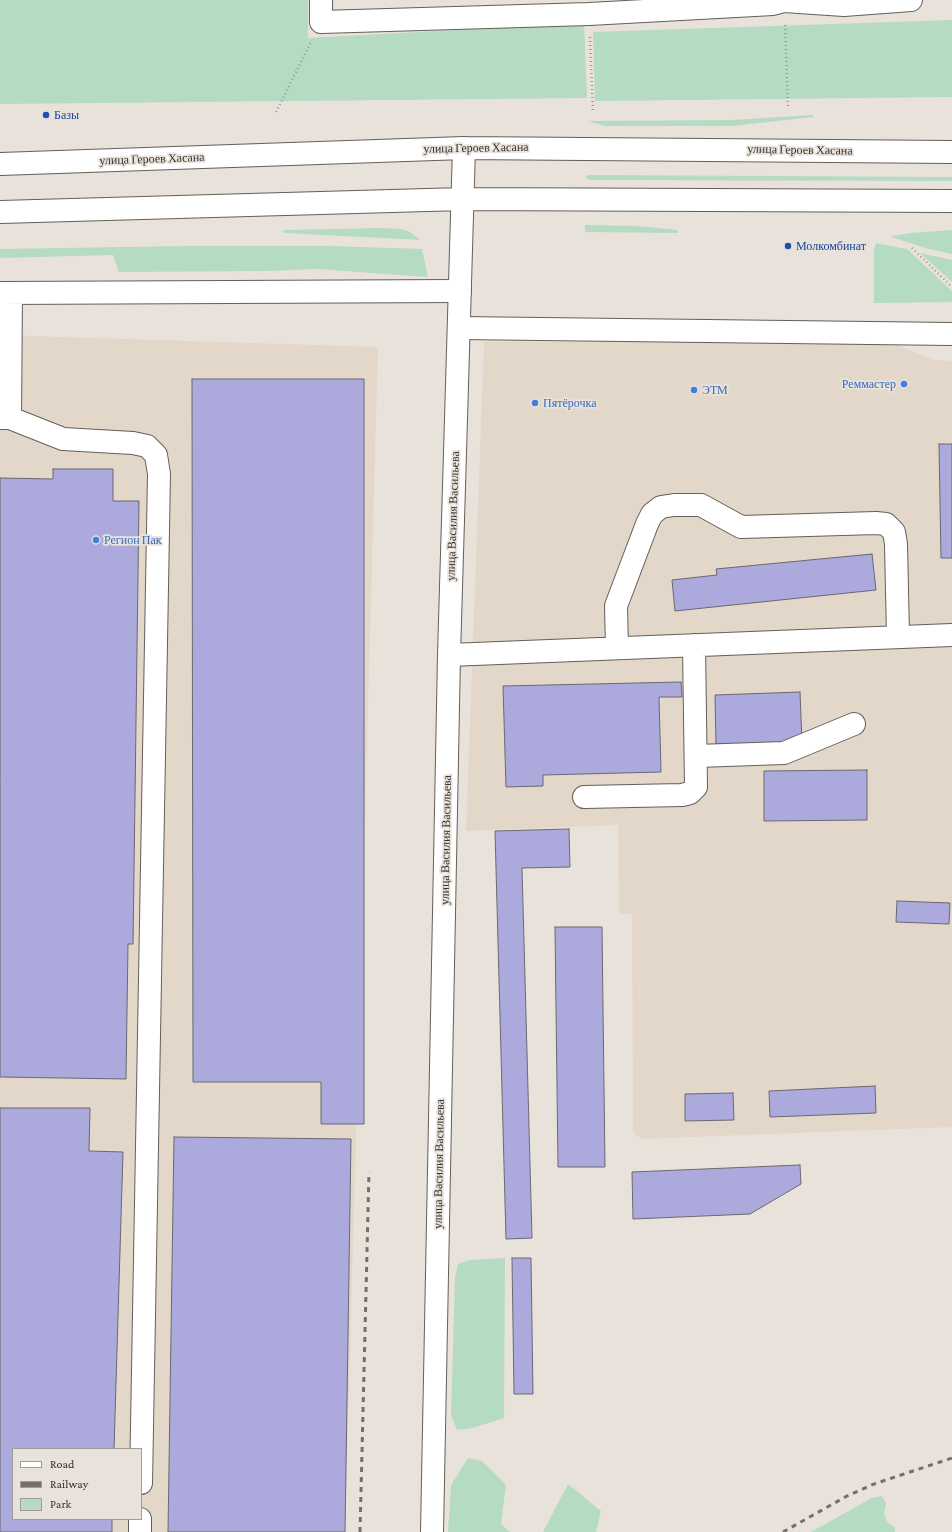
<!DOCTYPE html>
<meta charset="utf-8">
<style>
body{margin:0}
#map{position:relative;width:952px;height:1532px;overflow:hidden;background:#e9e2db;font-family:"Crimson Pro",serif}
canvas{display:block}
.legend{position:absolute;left:12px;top:1448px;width:130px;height:72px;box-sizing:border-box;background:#e9e2db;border:1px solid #a19c96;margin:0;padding:5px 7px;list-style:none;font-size:12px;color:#34322f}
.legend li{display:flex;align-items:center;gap:8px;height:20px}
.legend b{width:20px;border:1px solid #a19c96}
</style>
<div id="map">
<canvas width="952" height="1532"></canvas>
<ul class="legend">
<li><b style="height:5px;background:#fff"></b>Road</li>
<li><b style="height:5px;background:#736f6a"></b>Railway</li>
<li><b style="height:11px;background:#b5dbc3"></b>Park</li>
</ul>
</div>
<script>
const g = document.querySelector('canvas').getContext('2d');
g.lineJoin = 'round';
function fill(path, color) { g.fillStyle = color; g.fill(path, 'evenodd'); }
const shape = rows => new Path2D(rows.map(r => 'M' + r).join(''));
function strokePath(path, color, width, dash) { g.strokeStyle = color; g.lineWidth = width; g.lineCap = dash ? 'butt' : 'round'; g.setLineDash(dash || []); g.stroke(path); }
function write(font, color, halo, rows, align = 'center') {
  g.font = font + ' "Crimson Pro",serif'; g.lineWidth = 3.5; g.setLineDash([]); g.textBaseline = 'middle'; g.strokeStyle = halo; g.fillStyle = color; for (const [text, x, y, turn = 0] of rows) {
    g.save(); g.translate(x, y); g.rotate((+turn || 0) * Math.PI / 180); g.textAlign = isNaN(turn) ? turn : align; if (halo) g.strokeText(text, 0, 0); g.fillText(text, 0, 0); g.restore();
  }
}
const built = shape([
 [0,335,378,347,345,1532,0,1532],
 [13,1449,141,1449,141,1519,13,1519],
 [881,339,935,360,952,361,952,1127,641,1139,633,1132,632,914,619,914,618,825,466,831,484,342]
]);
const green = shape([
 [0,0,308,0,308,38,584,23,587,98,0,104],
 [952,20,952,97,595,101,593,32],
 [813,115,813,117,732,126,605,126,588,121,732,120],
 [588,175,952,177,952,181,589,180,585,177],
 [585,225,638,226,677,230,678,233,585,232],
 [382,228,402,229,410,232,420,240,284,233,283,230],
 [952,230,952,254,929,249,891,237,892,236,911,233],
 [876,243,907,249,952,291,952,302,874,303,874,249],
 [187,246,331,246,422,249,428,277,317,269,270,271,119,272,113,255,0,258,0,249],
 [920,253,952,260,952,282],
 [505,1258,504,1418,473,1428,457,1430,451,1415,455,1278,458,1264,470,1260],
 [468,1458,482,1461,506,1485,501,1524,510,1532,448,1532,451,1485],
 [568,1484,601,1511,596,1532,543,1532],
 [882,1496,886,1503,884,1513,887,1522,895,1528,895,1532,811,1532,872,1498]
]);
const building = shape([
 [192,379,364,379,364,1124,321,1124,321,1082,193,1082,192,379],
 [939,444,952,444,952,558,941,558,939,444],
 [53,469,113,469,113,501,139,501,133,944,128,944,126,1079,0,1077,0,478,53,479,53,469],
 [872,554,876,590,675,611,672,580,717,575,716,569,872,554],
 [681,682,682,697,659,697,661,772,543,775,543,786,506,787,503,686,681,682],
 [800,692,802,743,716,746,715,695,800,692],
 [867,770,867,820,764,821,764,771,867,770],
 [569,829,570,867,522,868,532,1238,506,1239,495,831,569,829],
 [897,901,950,903,949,924,896,922,897,901],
 [555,927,602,927,605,1167,558,1167,555,927],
 [875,1086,876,1113,770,1117,769,1091,875,1086],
 [733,1093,734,1120,685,1121,685,1094,733,1093],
 [0,1108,90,1108,89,1151,123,1152,114,1449,13,1449,13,1519,112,1519,112,1532,0,1532,0,1108],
 [174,1137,351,1139,345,1532,168,1532,174,1137],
 [800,1165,801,1184,750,1214,633,1219,632,1172,800,1165],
 [512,1258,531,1258,533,1394,514,1394,512,1258]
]);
const path = shape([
 [785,25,788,108],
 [590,37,593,112],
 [276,112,311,42],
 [912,248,952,287]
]);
const minor = shape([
 [321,0,321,22,589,14,773,4,784,1,844,5,911,0],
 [0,293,460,291],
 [459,328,952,334],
 [0,418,10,418,63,439,133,443,147,446,156,455,159,474,141,1483],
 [10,418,11,293],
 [617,648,616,606,647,524,652,514,661,507,674,505,701,505,741,527,876,523,886,524,894,532,896,544,898,636],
 [449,655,952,635],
 [697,756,784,753,854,724],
 [584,797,682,795,690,793,696,787,694,645],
 [140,1532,140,1519]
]);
const major = shape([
 [0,164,464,148,952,152],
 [0,212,463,199,952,201],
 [432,1532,449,655,464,148]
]);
const rail = shape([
 [360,1532,369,1172],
 [783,1532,847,1496,874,1484,952,1458]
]);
const markers = [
 [46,115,4,"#1a4fb4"],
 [788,246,4,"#1a4fb4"],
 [904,384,4,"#3f7fe0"],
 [694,390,4,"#3f7fe0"],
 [535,403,4,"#3f7fe0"],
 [96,540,4,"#3f7fe0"]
];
const transitNames = [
 ["Базы",54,115],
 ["Молкомбинат",796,246]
];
const streetNames = [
 ["улица Героев Хасана",476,148,-1],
 ["улица Героев Хасана",800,150,1],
 ["улица Героев Хасана",152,159,-2],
 ["улица Василия Васильева",453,516,-88],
 ["улица Василия Васильева",446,840,-89],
 ["улица Василия Васильева",439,1164,-89]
];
const shopNames = [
 ["Реммастер",896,384,"right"],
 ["ЭТМ",702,390],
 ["Пятёрочка",543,403],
 ["Регион Пак",104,540]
];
fill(built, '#e3d7ca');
fill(green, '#b5dbc3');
fill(building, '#aca9dc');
strokePath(building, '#696971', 1);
strokePath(minor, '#645f58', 24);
strokePath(major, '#645f58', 24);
strokePath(path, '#9e9994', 2.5, [1, 3]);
strokePath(minor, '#fff', 22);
strokePath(major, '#fff', 22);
strokePath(rail, '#736f6a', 3, [5, 5]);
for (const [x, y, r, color] of markers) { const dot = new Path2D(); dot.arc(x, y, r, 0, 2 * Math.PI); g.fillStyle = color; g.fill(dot); strokePath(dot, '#e9e2db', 1.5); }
write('12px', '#164399', '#e9e2db', transitNames, 'left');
write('12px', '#34322f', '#e9e2db', streetNames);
write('12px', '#366cbe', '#e9e2db', shopNames, 'left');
</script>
